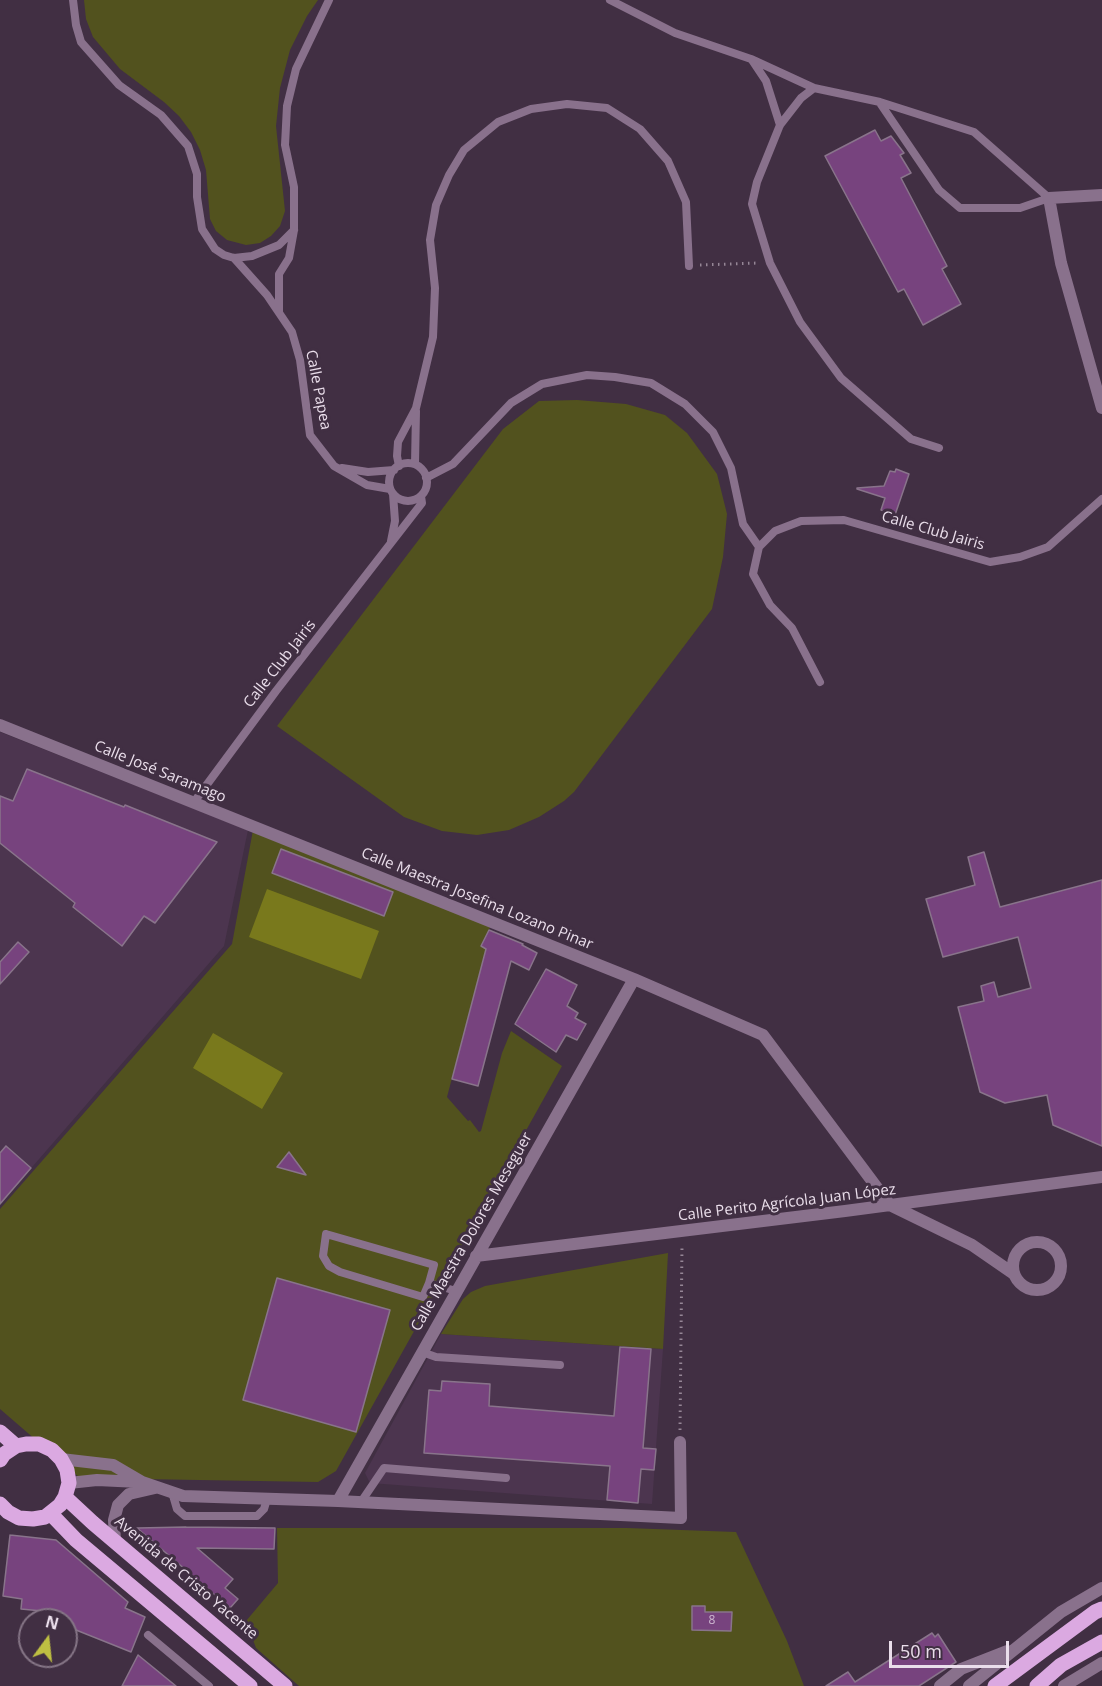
<!DOCTYPE html>
<meta charset="utf-8">
<style>
body{margin:0}
#map{position:relative;width:1102px;height:1686px;overflow:hidden;background:#412f43;font-family:"Open Sans",sans-serif}
canvas{display:block}
.north{position:absolute;left:18px;top:1608px;width:60px;height:60px;box-sizing:border-box;background:#412f43;border:2px solid #857586;border-radius:50%;rotate:15deg;font-size:16px;font-weight:700;line-height:24px;text-align:center;color:#eadeeb}
.north::after{content:'';display:block;margin:auto;width:21px;height:27px;background:#bebf42;clip-path:polygon(50% 0,100% 100%,50% 72%,0 100%)}
.scale{position:absolute;left:889px;top:1641px;width:120px;height:27px;box-sizing:border-box;border:3px solid #eadeeb;border-top:0;padding-left:8px;font-size:18px;line-height:21px;white-space:nowrap;color:#eadeeb;-webkit-text-stroke:4px #412f43;paint-order:stroke}
</style>
<div id="map">
<canvas width="1102" height="1686"></canvas>
<div class="north">N</div>
<div class="scale">50 m</div>
</div>
<script>
const g = document.querySelector('canvas').getContext('2d');
g.lineJoin = 'round';
function fill(path, color) { g.fillStyle = color; g.fill(path, 'evenodd'); }
const shape = rows => new Path2D(rows.map(r => 'M' + r).join(''));
function strokePath(path, color, width, dash) { g.strokeStyle = color; g.lineWidth = width; g.lineCap = dash ? 'butt' : 'round'; g.setLineDash(dash || []); g.stroke(path); }
function write(font, color, halo, rows, align = 'center') {
  g.font = font + ' "Open Sans",sans-serif'; g.lineWidth = 6; g.setLineDash([]); g.textBaseline = 'middle'; g.strokeStyle = halo; g.fillStyle = color; for (const [text, x, y, turn = 0] of rows) {
    g.save(); g.translate(x, y); g.rotate((+turn || 0) * Math.PI / 180); g.textAlign = isNaN(turn) ? turn : align; if (halo) g.strokeText(text, 0, 0); g.fillText(text, 0, 0); g.restore();
  }
}
const built = shape([
 [0,732,248,830,224,946,0,1204],
 [441,1334,663,1349,652,1504,370,1483,365,1473]
]);
const green = shape([
 [84,0,318,0,307,16,290,50,280,88,276,126,285,211,280,226,271,236,260,243,246,245,227,240,216,231,210,219,206,170,200,150,191,132,179,116,164,102,120,69,93,37,86,19],
 [577,400,626,404,665,415,687,433,717,474,727,514,723,557,712,609,574,792,564,801,539,817,509,830,477,835,442,831,404,817,277,726,503,429,539,401],
 [253,830,491,925,481,946,486,949,447,1097,468,1121,470,1120,479,1132,481,1131,502,1053,511,1031,562,1066,336,1471,318,1482,80,1478,0,1409,0,1209,232,944],
 [668,1253,663,1349,441,1334,463,1299,471,1292,485,1286],
 [277,1528,627,1528,736,1532,787,1641,804,1686,299,1686,256,1648,246,1621,278,1583]
]);
const water = shape([
 [267,889,379,931,361,979,249,937],
 [213,1033,283,1073,262,1109,193,1068]
]);
const building = shape([
 [875,130,881,141,891,136,904,153,900,155,911,173,901,178,947,266,942,269,961,304,923,325,904,289,898,292,825,156,875,130],
 [896,469,909,474,895,515,881,510,885,498,857,489,857,488,884,486,890,471,895,472,896,469],
 [27,769,124,807,125,805,217,842,155,923,144,916,122,946,73,907,75,903,0,843,0,796,13,801,27,769],
 [281,849,393,892,384,916,272,873,281,849],
 [984,852,1000,907,1102,880,1102,1146,1053,1125,1047,1095,1005,1103,980,1092,958,1007,984,1001,981,986,994,982,998,997,1031,988,1018,937,943,957,926,899,975,885,968,857,984,852],
 [489,930,523,944,522,945,537,953,529,970,511,961,478,1086,452,1079,486,949,481,946,489,930],
 [18,942,29,952,0,984,0,962,18,942],
 [546,969,577,985,567,1006,578,1013,575,1018,586,1024,577,1040,566,1035,556,1052,515,1024,546,969],
 [6,1146,31,1168,0,1204,0,1153,6,1146],
 [289,1152,306,1175,277,1167,289,1152],
 [277,1278,390,1310,356,1432,243,1400,277,1278],
 [620,1347,651,1349,643,1448,656,1449,654,1470,641,1469,638,1503,607,1500,610,1466,424,1453,429,1390,441,1391,442,1381,490,1384,489,1406,614,1416,620,1347],
 [186,1527,275,1528,274,1549,197,1548,233,1579,225,1588,238,1599,230,1608,137,1528,186,1527],
 [10,1535,56,1540,128,1602,125,1608,145,1617,131,1652,66,1626,66,1620,50,1620,42,1617,42,1611,21,1609,22,1599,3,1596,10,1535],
 [692,1606,705,1606,705,1612,732,1612,731,1631,692,1630,692,1606],
 [932,1633,935,1637,938,1634,956,1662,919,1686,826,1686,848,1672,855,1682,932,1633],
 [138,1655,176,1686,122,1686,138,1655]
]);
const path = shape([
 [700,265,759,263],
 [680,1430,682,1245]
]);
const lane = shape([
 [73,0,76,25,81,42,119,85,161,115,188,146,197,174,197,197,202,229,215,249,224,255,234,258,252,256,279,245,294,230],
 [610,0,675,33,751,59,814,88,880,102,974,132,1049,198],
 [752,60,766,81,780,125],
 [814,88,801,98,780,125,757,182,752,204,770,263,800,322,841,378,911,439,939,448],
 [880,103,939,190,960,208,1020,208,1049,198],
 [234,258,267,295,292,332,300,360,310,435,334,466,367,485,390,489],
 [279,311,279,274,289,258,294,230,294,187,285,145,287,106,296,69,329,0],
 '389 482a19 19 0 1 1 38 0a19 19 0 1 1-38 0Z',
 [415,464,416,411],
 [399,466,397,456,398,442,416,408,433,337,435,288,430,240,436,205,449,175,464,150,498,122,531,109,567,104,607,108,640,129,668,161,686,202,689,266],
 [342,468,368,472,394,470],
 [426,478,453,464,511,403,542,384,587,375,615,377,651,383,685,404,713,432,731,468,743,524,759,547],
 [391,541,395,521,393,494],
 [820,682,792,628,770,605,753,574,759,547,775,531,801,521,844,520,990,562,1020,557,1048,547,1102,499],
 [194,802,276,691,422,503,421,496],
 [326,1234,434,1265,429,1283,423,1297,340,1272,329,1266,323,1256,326,1234],
 [429,1283,456,1291],
 [422,1352,436,1357,560,1365],
 [172,1492,177,1509,185,1516,257,1516,264,1509,267,1499],
 [361,1502,384,1468,506,1478],
 [148,1635,209,1686]
]);
const street = shape([
 [1102,195,1049,198,1061,263,1102,408],
 [0,725,634,979,763,1035,890,1205,972,1245,1014,1274],
 '1013 1266a24 24 0 1 1 48 0a24 24 0 1 1-48 0Z',
 [476,1256,845,1211,1102,1177],
 [61,1459,113,1465,142,1482,183,1496,338,1501,634,979],
 [69,1483,97,1480,139,1482],
 [338,1501,681,1518,680,1442],
 [115,1542,114,1520,118,1505,129,1494,155,1488],
 [940,1686,961,1669,1007,1651],
 [969,1686,1061,1612,1102,1588],
 [1064,1686,1102,1663]
]);
const primary = shape([
 [0,1432,16,1446],
 [0,1460,4,1454,16,1446,26,1444,39,1444,52,1450,61,1459,67,1470,69,1483,65,1497,60,1505,45,1517,33,1519,19,1518,8,1512,0,1504],
 [65,1497,93,1523,285,1686],
 [51,1514,76,1540,250,1686],
 [995,1686,1095,1612,1102,1609],
 [1037,1686,1061,1665,1102,1642]
]);
const numberNames = [
 ["8",712,1621]
];
const streetNames = [
 ["Calle Papea",318,390,79],
 ["Calle Club Jairis",933,531,16],
 ["Calle Club Jairis",280,664,-52],
 ["Calle José Saramago",160,772,22],
 ["Calle Maestra Josefina Lozano Pinar",477,899,22],
 ["Calle Perito Agrícola Juan López",787,1203,-7],
 ["Calle Maestra Dolores Meseguer",472,1232,-60],
 ["Avenida de Cristo Yacente",186,1578,40]
];
fill(built, '#4c354f');
fill(green, '#52521e');
fill(water, '#79791c');
fill(building, '#77437e');
strokePath(building, '#89748b', 1.5);
strokePath(path, '#958696', 3, [1.5, 4.5]);
strokePath(lane, '#89718c', 8);
strokePath(street, '#89718c', 12);
strokePath(primary, '#dba9e1', 15);
write('12px', '#cdb7d0', null, numberNames);
write('15px', '#eadeeb', '#412f43', streetNames);
</script>
